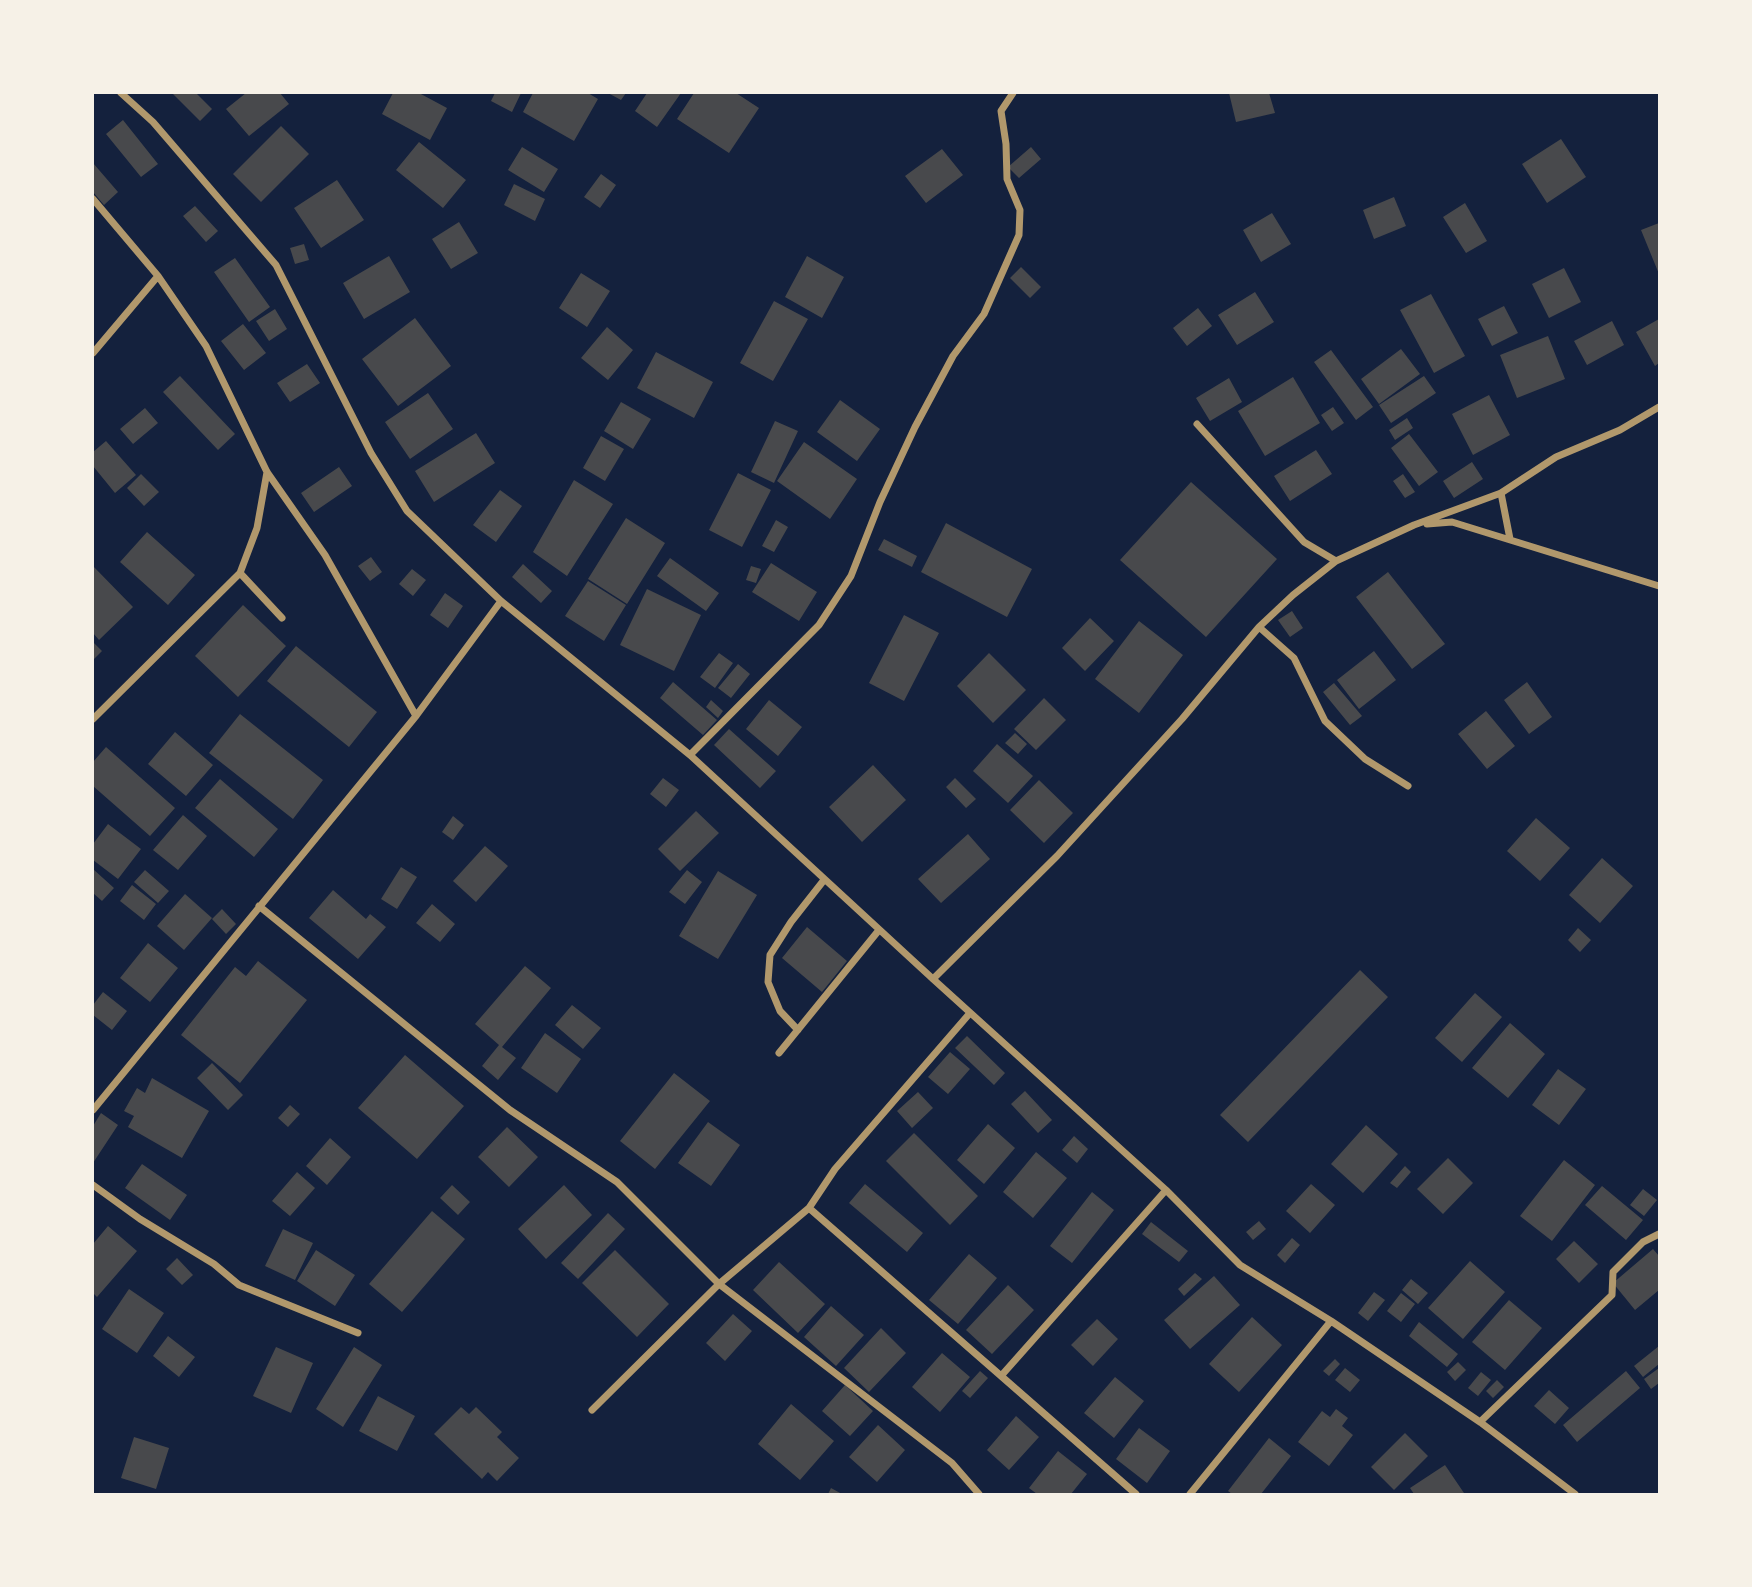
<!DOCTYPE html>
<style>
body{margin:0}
#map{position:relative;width:1752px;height:1587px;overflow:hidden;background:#14213d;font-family:Karla,sans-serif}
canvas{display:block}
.frame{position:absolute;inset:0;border:94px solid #f6f1e7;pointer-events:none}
</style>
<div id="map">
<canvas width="1752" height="1587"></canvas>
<div class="frame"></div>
</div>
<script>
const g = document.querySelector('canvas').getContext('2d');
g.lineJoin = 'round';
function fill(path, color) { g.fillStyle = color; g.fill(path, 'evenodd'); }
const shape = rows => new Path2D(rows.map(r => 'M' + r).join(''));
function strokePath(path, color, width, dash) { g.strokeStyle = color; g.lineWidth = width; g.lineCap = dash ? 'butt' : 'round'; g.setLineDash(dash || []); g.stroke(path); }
const building = shape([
 [172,93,196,93,212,109,200,121],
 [246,93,280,93,289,104,249,136,226,109],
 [393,93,419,93,447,108,430,140,382,114],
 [495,93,521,93,512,112,491,101],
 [533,93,588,93,598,99,574,141,523,112],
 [608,93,626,93,621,100],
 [647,93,681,93,657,127,635,111],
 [694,93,736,93,759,108,729,153,677,119],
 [1229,93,1269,93,1275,113,1236,122],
 [123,120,158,164,141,177,106,134],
 [281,126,309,154,261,202,233,174],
 [1561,139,1586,177,1547,203,1522,164],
 [419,142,466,180,443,208,396,170],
 [522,147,558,169,544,192,508,170],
 [1031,147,1041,159,1019,178,1008,167],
 [942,149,963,175,926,203,905,176],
 [93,163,118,192,104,205,93,192],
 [601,174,616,185,600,208,584,197],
 [337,180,364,220,321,248,294,208],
 [514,184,545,199,535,221,504,205],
 [1394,197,1406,226,1374,239,1363,210],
 [1465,203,1487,241,1466,253,1443,217],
 [195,206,218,231,206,242,183,216],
 [1272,213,1291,244,1261,262,1243,230],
 [459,222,478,253,451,269,432,239],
 [1659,223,1659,274,1641,230],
 [304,244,309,260,295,264,290,248],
 [389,256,410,292,364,319,343,283],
 [807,256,844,277,822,318,785,297],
 [235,258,270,307,249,322,214,272],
 [1021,267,1041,287,1030,298,1010,278],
 [1564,268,1581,302,1549,318,1532,284],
 [581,273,610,291,587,327,559,308],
 [1255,292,1274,322,1237,345,1218,315],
 [1431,294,1465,356,1434,373,1400,310],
 [774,301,808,319,773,381,740,363],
 [1504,306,1518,333,1492,346,1478,319],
 [1198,308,1212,326,1187,346,1173,328],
 [275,309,287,329,269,341,256,321],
 [415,318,451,366,398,406,362,359],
 [1659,319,1659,363,1655,366,1636,332],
 [1612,321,1624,345,1587,365,1574,341],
 [243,324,266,353,244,370,221,341],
 [607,327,633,350,608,380,581,358],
 [1548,336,1565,379,1517,398,1500,355],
 [1401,349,1420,374,1379,404,1361,379],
 [1331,350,1373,407,1356,420,1314,362],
 [656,352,713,382,694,418,637,388],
 [307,364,320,383,290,402,277,383],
 [180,376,235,434,218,450,163,392],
 [1424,376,1436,393,1391,423,1379,405],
 [1293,377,1320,423,1265,456,1238,411],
 [1229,378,1242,402,1210,421,1196,398],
 [428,393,453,429,410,459,385,422],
 [1489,395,1510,435,1473,455,1452,414],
 [840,400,880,429,857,461,817,432],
 [621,402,651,419,633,449,604,431],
 [1333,407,1344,423,1332,431,1321,415],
 [145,408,158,423,133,444,120,429],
 [1407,418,1413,428,1395,440,1389,430],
 [775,421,798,431,774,483,751,472],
 [476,433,495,463,434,502,415,471],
 [1409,434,1438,472,1419,486,1391,448],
 [601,436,624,449,605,481,583,468],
 [106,441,136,475,115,493,93,466,93,452],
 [804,442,857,479,830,519,777,481],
 [1316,450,1332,474,1290,501,1274,476],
 [1472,462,1483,479,1454,498,1443,481],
 [339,467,352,486,314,512,301,493],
 [738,473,771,490,742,547,709,530],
 [141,474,159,492,144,506,127,488],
 [1403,474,1415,492,1405,498,1393,481],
 [574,480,613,504,567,576,533,552],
 [1191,482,1277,559,1206,637,1120,560],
 [500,490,522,506,496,542,473,525],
 [626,518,665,543,627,604,588,579],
 [776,520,788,527,774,552,762,546],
 [946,523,1032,569,1007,617,921,572],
 [147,532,195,575,168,605,120,562],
 [884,539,917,556,912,567,878,550],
 [371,557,382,572,370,581,358,566],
 [670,558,719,593,706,611,657,576],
 [771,563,817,592,799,621,752,592],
 [523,564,552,591,541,603,512,577],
 [93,566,133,607,99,640,93,633],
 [751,566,761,569,756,583,746,580],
 [412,569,426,580,413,596,399,584],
 [1388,572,1445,644,1412,669,1356,597],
 [588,581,626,605,604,641,565,616],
 [647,589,701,615,674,671,620,645],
 [445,593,463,606,448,628,430,615],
 [243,605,286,646,238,697,195,656],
 [1292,611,1303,628,1290,637,1278,620],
 [904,615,939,633,904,701,869,683],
 [1090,618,1114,641,1085,671,1062,648],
 [1139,621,1183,655,1139,713,1095,679],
 [93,642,102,651,93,660],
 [296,646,377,712,349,747,267,681],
 [1374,651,1396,680,1359,709,1337,680],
 [719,653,733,663,715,688,700,677],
 [989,653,1026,690,993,723,957,686],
 [738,664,750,674,731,698,718,688],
 [673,682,717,720,703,735,660,698],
 [1527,682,1552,717,1529,734,1504,700],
 [1334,683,1362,716,1350,725,1323,692],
 [1044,698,1066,720,1036,750,1014,729],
 [711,700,723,711,718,718,706,707],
 [769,700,802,727,778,756,746,729],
 [1486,711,1515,746,1487,769,1458,734],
 [240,714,323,780,293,819,209,753],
 [729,729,776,771,760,788,714,745],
 [175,732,213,765,186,796,148,764],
 [1015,733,1027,744,1018,754,1005,743],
 [997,744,1033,776,1008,803,973,771],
 [106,747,175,808,150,836,93,786,93,762],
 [873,765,906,800,862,842,829,807],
 [663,778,679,790,666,807,650,794],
 [955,778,976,799,966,808,946,787],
 [220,779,278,829,254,857,195,808],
 [1039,780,1073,813,1044,843,1010,810],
 [696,811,719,833,680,871,658,849],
 [183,815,207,836,178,870,153,850],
 [453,816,464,825,453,840,442,832],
 [1536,818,1570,848,1540,881,1507,851],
 [108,824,141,849,118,879,93,860,93,844],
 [968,834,990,859,941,903,918,879],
 [485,846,508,866,476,902,453,881],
 [1602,858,1633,886,1600,923,1569,895],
 [401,867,417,877,397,909,381,899],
 [93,869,114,888,102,901,93,893],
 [145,870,169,891,158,903,134,882],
 [687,870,702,882,685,904,669,892],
 [718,871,757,895,718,959,679,936],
 [132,885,156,904,144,920,120,901],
 [333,890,366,919,370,914,386,927,358,959,309,918],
 [185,894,212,918,184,950,157,926],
 [432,904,455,924,440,942,416,923],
 [222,909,236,924,226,934,212,919],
 [807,927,847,961,822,992,782,958],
 [1578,928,1591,940,1580,952,1568,940],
 [148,943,178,968,150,1002,120,978],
 [258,961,307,1000,240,1083,181,1035,235,967,246,976],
 [525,966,551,988,502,1047,516,1058,498,1080,482,1066,499,1045,475,1024],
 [1360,970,1388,997,1248,1142,1220,1115],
 [103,992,127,1011,112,1030,93,1015,93,1005],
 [1475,993,1502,1017,1462,1062,1435,1038],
 [572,1005,601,1028,583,1049,555,1025],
 [1510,1023,1545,1054,1508,1098,1472,1068],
 [545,1033,581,1059,557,1093,521,1068],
 [967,1036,1005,1073,994,1085,955,1048],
 [950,1052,970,1069,948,1094,928,1077],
 [405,1055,464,1106,417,1159,358,1108],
 [212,1063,243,1095,228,1110,197,1078],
 [1558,1069,1586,1089,1559,1125,1532,1105],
 [674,1073,710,1101,655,1169,620,1141],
 [152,1078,209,1111,182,1158,128,1127,134,1116,124,1111,137,1088,145,1093],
 [1025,1091,1052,1120,1038,1133,1011,1104],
 [918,1092,933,1108,912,1128,897,1111],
 [290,1105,300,1114,288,1127,278,1118],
 [101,1113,118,1125,93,1163,93,1126],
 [708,1122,740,1145,711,1186,678,1163],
 [988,1124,1015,1148,984,1184,957,1160],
 [1366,1125,1398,1154,1363,1193,1331,1164],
 [507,1127,538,1157,509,1187,478,1157],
 [914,1133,978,1196,950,1225,886,1161],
 [1074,1136,1088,1149,1077,1163,1062,1150],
 [330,1138,351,1157,327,1185,306,1166],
 [1036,1152,1067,1178,1033,1218,1003,1192],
 [1448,1158,1473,1183,1443,1214,1417,1189],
 [1564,1160,1595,1185,1552,1241,1520,1216],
 [142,1164,187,1195,170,1220,125,1188],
 [1405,1166,1411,1172,1397,1188,1390,1183],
 [297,1172,315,1188,290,1216,272,1201],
 [865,1184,923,1233,907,1252,849,1203],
 [1311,1184,1335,1205,1310,1233,1286,1211],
 [452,1185,470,1202,458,1215,440,1198],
 [564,1185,592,1215,546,1259,518,1229],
 [1602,1186,1643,1220,1626,1240,1585,1205],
 [1643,1189,1657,1200,1644,1216,1630,1205],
 [1092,1192,1114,1210,1072,1263,1050,1246],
 [432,1211,465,1239,402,1312,369,1284],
 [608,1213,625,1229,578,1279,561,1263],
 [1259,1221,1266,1229,1253,1240,1246,1232],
 [1151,1222,1188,1251,1179,1262,1142,1234],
 [108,1226,137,1251,97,1297,93,1293,93,1244],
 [283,1229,313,1243,295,1280,265,1266],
 [1292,1238,1300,1245,1285,1263,1277,1255],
 [1574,1241,1598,1264,1579,1283,1556,1259],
 [1653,1249,1659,1256,1659,1290,1635,1310,1613,1283],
 [316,1250,355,1275,335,1306,297,1281],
 [615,1250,669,1304,637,1337,582,1283],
 [969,1254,997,1278,958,1324,929,1300],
 [177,1258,193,1275,182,1285,166,1269],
 [1470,1261,1505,1292,1463,1339,1428,1308],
 [779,1262,825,1304,798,1333,753,1290],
 [1195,1273,1202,1279,1184,1296,1178,1289],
 [1214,1276,1240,1305,1190,1349,1164,1320],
 [1411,1279,1428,1293,1418,1304,1402,1290],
 [1008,1285,1034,1310,992,1354,966,1330],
 [129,1289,164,1313,137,1353,102,1329],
 [1374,1292,1385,1300,1368,1321,1358,1313],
 [1401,1293,1415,1304,1401,1322,1387,1311],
 [1509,1300,1542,1328,1505,1370,1472,1342],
 [831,1306,864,1335,836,1366,804,1337],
 [733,1314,752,1331,725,1361,706,1343],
 [1252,1317,1282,1345,1239,1392,1209,1364],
 [1097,1319,1118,1339,1093,1366,1071,1345],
 [1419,1322,1458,1354,1447,1367,1409,1336],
 [881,1328,906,1353,869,1392,844,1368],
 [168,1336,195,1357,179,1377,153,1356],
 [1659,1346,1659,1364,1643,1377,1634,1366],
 [276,1347,313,1363,291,1413,253,1396],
 [354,1347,382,1365,343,1427,316,1409],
 [942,1353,970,1377,940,1412,912,1387],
 [1335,1359,1340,1364,1329,1376,1323,1371],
 [1458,1362,1466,1370,1455,1381,1447,1372],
 [1345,1368,1360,1380,1350,1392,1335,1380],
 [1659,1368,1659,1383,1651,1389,1644,1379],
 [980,1371,988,1378,970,1398,962,1391],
 [1626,1371,1640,1388,1577,1442,1563,1425],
 [1481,1372,1491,1380,1478,1396,1468,1388],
 [1115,1377,1144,1401,1114,1438,1084,1413],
 [1497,1380,1504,1387,1493,1398,1486,1391],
 [845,1385,873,1411,850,1436,822,1411],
 [1549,1390,1569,1408,1555,1424,1534,1406],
 [378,1396,415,1416,397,1451,359,1431],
 [791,1404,834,1441,800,1480,758,1444],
 [461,1407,469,1414,476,1407,502,1432,497,1437,519,1458,497,1481,488,1472,482,1479,434,1434],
 [1336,1409,1348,1418,1342,1426,1353,1435,1329,1466,1298,1442,1322,1411,1330,1417],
 [1016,1416,1039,1437,1009,1470,987,1450],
 [878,1425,905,1450,877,1482,849,1457],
 [1139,1428,1170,1451,1147,1483,1116,1459],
 [1405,1433,1428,1456,1394,1490,1371,1467],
 [134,1437,169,1448,156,1489,121,1478],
 [1269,1438,1291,1456,1261,1494,1232,1494,1228,1491],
 [1058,1451,1087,1474,1071,1494,1037,1494,1029,1488],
 [1445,1465,1464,1493,1414,1494,1410,1488],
 [831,1488,842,1494,828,1494]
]);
const minor = shape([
 [121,93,153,122,276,265,371,453,407,511,501,601,690,755,933,979,1166,1190,1240,1265,1331,1321,1480,1422,1575,1494],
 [93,199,158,276,206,346,267,472,325,555,416,716],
 [93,353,158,276],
 [1197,424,1304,542,1336,561],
 [1501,493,1510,539],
 [1427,524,1452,522,1659,586],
 [240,573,282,618],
 [1259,627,1294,658,1325,721,1365,759,1408,786],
 [93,719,240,573,257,528,267,472],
 [690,755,819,625,851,576,880,502,915,427,953,356,984,314,1019,235,1020,210,1007,179,1006,144,1001,111,1013,93],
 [259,906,510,1110,617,1182,719,1284,952,1463,979,1494],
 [933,979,1057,856,1182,719,1259,627,1293,595,1336,561,1414,525,1501,493,1556,457,1620,430,1659,407],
 [798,1030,780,1011,768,982,770,955,791,922,824,880],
 [779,1053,879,930],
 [93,1110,416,716,501,601],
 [93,1185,140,1219,214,1264,239,1285,358,1333],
 [809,1208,1136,1494],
 [1001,1376,1166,1190],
 [592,1410,719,1284,809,1208,835,1169,970,1013],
 [1480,1422,1612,1295,1613,1272,1643,1242,1659,1234],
 [1190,1494,1331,1321]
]);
fill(building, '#48494c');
strokePath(minor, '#b1986c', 7);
</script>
